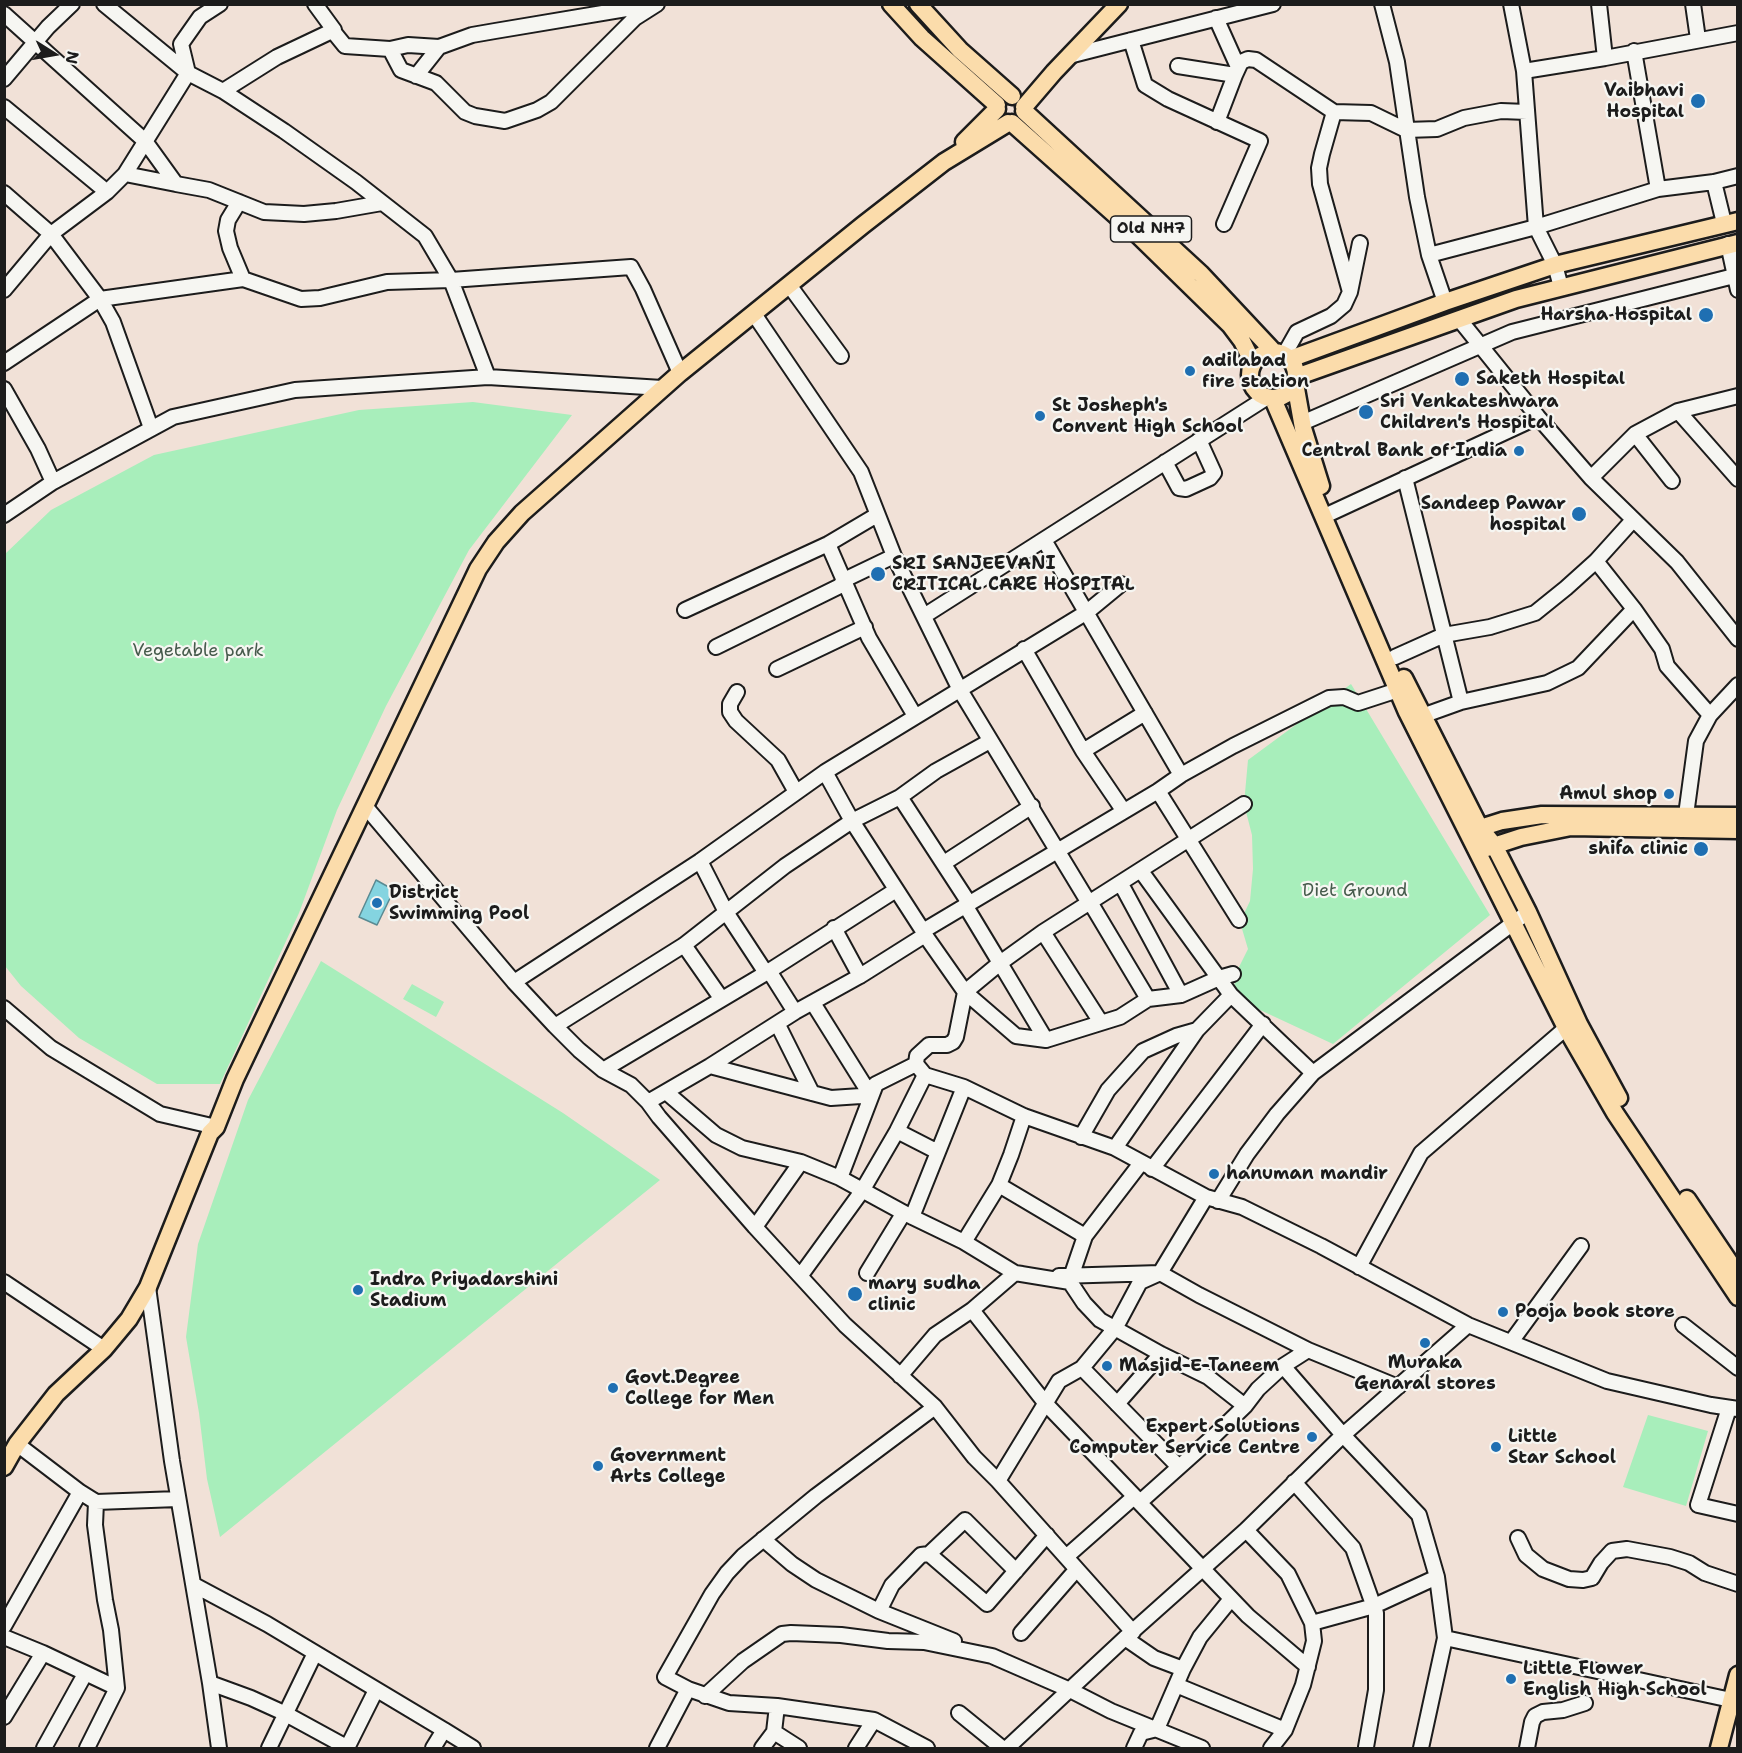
<!DOCTYPE html>
<style>
body{margin:0}
#map{position:relative;width:1742px;height:1753px;overflow:hidden;background:#f1e1d7;font-family:"Shantell Sans",sans-serif}
canvas{display:block}
.frame{position:absolute;inset:0;border:6px solid #1c1c1c;pointer-events:none}
.north{position:absolute;left:24px;top:24px;width:60px;height:60px;-webkit-text-stroke:4px #f6f6f2;paint-order:stroke;rotate:101deg;font-size:16px;font-weight:700;line-height:24px;text-align:center;color:#1c1c1c}
.north::after{content:'';display:block;margin:auto;width:21px;height:27px;background:#1c1c1c;clip-path:polygon(50% 0,100% 100%,50% 72%,0 100%)}
</style>
<div id="map">
<canvas width="1742" height="1753"></canvas>
<div class="frame"></div>
<div class="north">N</div>
</div>
<script>
const g = document.querySelector('canvas').getContext('2d');
g.lineJoin = 'round';
function fill(path, color) { g.fillStyle = color; g.fill(path, 'evenodd'); }
const shape = rows => new Path2D(rows.map(r => 'M' + r).join(''));
function strokePath(path, color, width, dash) { g.strokeStyle = color; g.lineWidth = width; g.lineCap = dash ? 'butt' : 'round'; g.setLineDash(dash || []); g.stroke(path); }
function write(font, color, halo, rows, align = 'center') {
  g.font = font + ' "Shantell Sans",sans-serif'; g.lineWidth = 4.5; g.setLineDash([]); g.textBaseline = 'middle'; g.strokeStyle = halo; g.fillStyle = color; for (const [text, x, y, turn = 0] of rows) {
    g.save(); g.translate(x, y); g.rotate((+turn || 0) * Math.PI / 180); g.textAlign = isNaN(turn) ? turn : align; if (halo) g.strokeText(text, 0, 0); g.fillText(text, 0, 0); g.restore();
  }
}
const green = shape([
 [473,402,572,415,469,550,386,706,337,810,299,913,220,1084,157,1084,79,1038,21,986,5,966,5,554,51,510,154,455,359,410],
 [1351,684,1490,915,1333,1044,1258,1009,1233,995,1236,973,1248,949,1240,922,1250,901,1253,869,1252,835,1244,804,1248,760],
 [321,961,563,1113,660,1180,220,1537,207,1479,199,1413,186,1337,198,1244,248,1100],
 [412,984,444,1002,436,1017,403,999],
 [1648,1415,1708,1431,1686,1506,1623,1487]
]);
const water = shape([
 [376,880,394,890,377,925,359,917,376,880]
]);
const minor = shape([
 [220,4,200,17,181,44,188,73,223,91,284,131,356,182,425,236,451,280,488,377],
 [1382,4,1397,62,1417,197,1429,255,1445,302],
 [1511,4,1524,71,1536,227,1555,265,1561,287],
 [1599,4,1605,58],
 [1693,4,1698,39],
 [4,14,145,141,176,184,209,190,264,212,304,214,336,211,382,203],
 [1216,18,1238,67],
 [332,30,345,46,390,49,401,70,436,83,465,112,475,116,505,121,537,110,551,102,635,18,657,4],
 [1131,40,1145,85,1168,99,1260,141,1224,224],
 [390,49,408,45,439,47,472,35,495,31,650,5],
 [1634,51,1658,189],
 [1069,56,1273,4],
 [1178,66,1235,75,1241,62,1248,59,1256,60,1334,112,1371,113,1406,130,1437,129,1464,118,1501,111,1527,112],
 [1524,71,1605,58,1738,33],
 [416,76,439,47],
 [4,79,48,27,72,4],
 [223,91,277,57,334,30,315,4],
 [4,107,107,192],
 [1334,112,1322,154,1319,168,1320,184,1350,292],
 [1217,122,1235,75],
 [125,174,176,184],
 [1714,182,1724,223],
 [4,193,51,234,100,299,113,322,151,428],
 [239,202,228,220,226,231,230,248,243,279],
 [1728,244,1738,290],
 [1429,255,1536,227,1658,189,1714,182,1738,176],
 [789,285,841,356],
 [4,290,51,234,107,192,125,174,188,73,104,4],
 [754,314,861,472,894,556,960,690,1089,903],
 [1459,319,1538,417,1591,478,1677,562,1738,639],
 [1284,355,1297,332,1331,316,1344,305,1350,292,1360,243],
 [4,363,100,299,243,279,301,299,320,298,387,282,451,280,631,267,643,289,680,373],
 [4,389,38,449,53,482],
 [1678,411,1738,479],
 [1302,423,1512,332,1738,275],
 [1165,462,1179,488,1186,489,1210,478,1214,473,1199,440],
 [1405,478,1461,702],
 [1591,478,1635,434],
 [1672,481,1635,434,1678,411,1738,396],
 [1331,513,1538,417],
 [4,515,53,482,173,417,295,390,488,377,662,388],
 [1044,540,1181,775],
 [828,544,869,638,915,716],
 [1596,561,1634,609,1662,649,1667,666,1710,715,1738,685],
 [685,610,828,544,877,515],
 [924,616,1266,398],
 [716,647,840,586,844,580,894,556],
 [1024,649,1083,751,1123,810],
 [1395,657,1444,635,1490,627,1535,613,1566,588,1596,561,1633,520],
 [777,669,865,627],
 [737,692,730,704,730,712,736,721,778,760,796,792],
 [1422,716,1461,702,1547,683,1578,668,1634,609],
 [1083,751,1145,713],
 [825,772,852,821,923,931],
 [1158,791,1239,920],
 [900,797,969,903],
 [365,806,514,982,555,1026,579,1050,603,1070,631,1085,648,1102,659,1117,755,1227,845,1325,935,1407,974,1457,998,1481,1133,1632],
 [1686,815,1696,741,1710,715],
 [700,861,726,912,766,973,771,974,795,1012],
 [944,863,1032,806],
 [1141,871,1231,995,1313,1073],
 [1121,884,1181,995],
 [1090,902,1148,999],
 [965,905,1000,963,965,992,1016,1036,1046,1040,1120,1017,1148,999,1181,995,1219,978,1233,974],
 [834,928,860,976],
 [1043,932,1100,1021],
 [925,935,923,931,1158,791,1181,775,1233,746,1329,698,1344,697,1358,703,1398,690],
 [684,945,721,998],
 [514,982,700,861,825,772,1087,612,1121,584],
 [813,1003,868,1091],
 [4,1008,51,1048,160,1114,216,1127],
 [778,1025,812,1093],
 [555,1026,684,945,785,866,852,821,900,797,936,771,990,741],
 [1046,1040,1000,963,1043,932,1244,804],
 [710,1066,831,1098,861,1096,876,1084,916,1064],
 [603,1070,766,973,896,890],
 [666,1092,716,1135,742,1148,801,1162,840,1178,906,1214,964,1242,1015,1273,1070,1282,1084,1303,1100,1320,1161,1354,1208,1377,1245,1406],
 [648,1102,710,1066,795,1012,860,976,925,935,965,992,956,1037,953,1042,947,1045,929,1045,917,1056,916,1064,925,1075,964,1087,1024,1116,1115,1148,1206,1197,1242,1207,1321,1246,1468,1325,1607,1381,1711,1405,1738,1409],
 [897,1131,938,1152],
 [1081,1137,1108,1090,1143,1051,1176,1036,1197,1030],
 [1115,1148,1197,1030,1231,995],
 [1152,1169,1263,1024],
 [840,1178,876,1084],
 [999,1185,1085,1236],
 [1218,1201,1247,1154,1277,1114,1313,1073,1528,912],
 [912,1217,964,1087],
 [755,1227,801,1162],
 [964,1242,999,1185,1011,1155,1024,1116],
 [1359,1267,1421,1153,1566,1028],
 [867,1273,903,1214,906,1214],
 [801,1275,862,1191,897,1131,925,1075],
 [1059,1276,1160,1273,1199,1295,1308,1350],
 [1071,1277,1085,1236,1141,1163],
 [4,1282,104,1349],
 [148,1287,172,1461,210,1683,219,1748],
 [972,1310,1046,1404,1140,1502],
 [1683,1325,1738,1368],
 [1511,1342,1581,1246],
 [1082,1368,1178,1466],
 [900,1376,935,1335,972,1310,1015,1273,1022,1274],
 [1117,1404,1161,1354],
 [1729,1408,1698,1505,1738,1514],
 [17,1444,80,1492,96,1502,178,1499],
 [998,1481,1059,1381,1082,1368,1116,1327,1140,1282,1160,1273,1206,1197],
 [1294,1482,1353,1548,1376,1613,1376,1690,1366,1747],
 [1134,1497,1248,1616,1308,1667],
 [1246,1530,1288,1574,1312,1623,1374,1606,1437,1577,1419,1515,1343,1435,1283,1366],
 [1518,1538,1526,1555,1543,1569,1569,1579,1583,1580,1592,1578,1601,1563,1612,1551,1627,1549,1670,1557,1689,1563,1705,1573,1738,1584],
 [763,1539,792,1564,816,1580,879,1611,954,1641],
 [929,1554,987,1604,1047,1535],
 [1066,1557,1134,1497,1140,1502,1215,1435,1245,1406,1258,1389,1283,1366,1308,1350,1398,1387],
 [1437,1577,1445,1638,1731,1700],
 [194,1585,267,1624,444,1730],
 [879,1611,892,1585,921,1555,929,1554,965,1520,1016,1571],
 [4,1626,80,1492],
 [1021,1633,1076,1570],
 [4,1637,43,1653,117,1688,111,1630,105,1600,95,1525,96,1502],
 [1125,1638,1154,1658,1183,1669],
 [210,1683,251,1698,284,1713,348,1748],
 [1176,1685,1285,1730],
 [705,1696,743,1661,782,1634,791,1633,841,1635,888,1641,924,1642,992,1656,1070,1690,1111,1711,1202,1748],
 [959,1713,1002,1748],
 [4,1717,43,1653],
 [874,1720,777,1706,729,1703,688,1689,665,1677,712,1594,727,1573,743,1556,816,1496,935,1407],
 [774,1732,799,1748],
 [44,1748,85,1674],
 [87,1748,117,1688],
 [269,1748,315,1653],
 [347,1748,376,1690],
 [433,1748,444,1730,473,1748],
 [657,1748,688,1689],
 [762,1748,774,1732,777,1706],
 [856,1748,874,1720,927,1748],
 [1007,1748,1125,1638,1246,1530,1343,1435,1468,1325],
 [1134,1748,1141,1733,1157,1729,1183,1669,1200,1637,1231,1599],
 [1271,1748,1285,1730,1303,1685,1314,1641,1312,1623],
 [1421,1748,1445,1638],
 [1527,1748,1532,1722,1535,1716,1543,1712,1563,1710,1585,1703]
]);
const major = shape([
 [891,4,922,38,997,105],
 [918,4,960,50,1012,96],
 [1024,107,1054,72,1119,4],
 [1024,111,1201,274,1274,352],
 [1012,123,1140,237,1230,325,1242,341,1253,363],
 [964,142,997,109],
 '1250 375a23 23 0 1 1 46 0a23 23 0 1 1-46 0Z',
 [1290,359,1445,302,1555,265,1738,221],
 [1296,377,1516,299,1738,243],
 [1295,383,1303,428,1321,486],
 [1273,399,1407,712,1566,1028,1615,1113,1738,1297],
 [1404,678,1480,828,1494,845,1528,912,1579,1024,1619,1098],
 [1473,833,1480,828,1502,821,1542,815,1738,816],
 [1484,849,1521,837,1571,827,1738,830],
 [1687,1199,1738,1275],
 [4,1467,17,1444,56,1394,104,1349,129,1319,148,1287,210,1133,216,1127,235,1079,478,569,496,542,522,513,680,373,863,225,944,162,1008,123],
 [1719,1748,1738,1675]
]);
const markers = [
 [1698,101,8,"#1f6fb2"],
 [1706,315,8,"#1f6fb2"],
 [1190,371,6,"#1f6fb2"],
 [1462,379,8,"#1f6fb2"],
 [1366,412,8,"#1f6fb2"],
 [1040,416,6,"#1f6fb2"],
 [1519,451,6,"#1f6fb2"],
 [1579,514,8,"#1f6fb2"],
 [878,574,8,"#1f6fb2"],
 [1669,794,6,"#1f6fb2"],
 [1701,849,8,"#1f6fb2"],
 [377,903,6,"#1f6fb2"],
 [1214,1174,6,"#1f6fb2"],
 [358,1290,6,"#1f6fb2"],
 [855,1294,8,"#1f6fb2"],
 [1503,1312,6,"#1f6fb2"],
 [1425,1343,6,"#1f6fb2"],
 [1107,1366,6,"#1f6fb2"],
 [613,1388,6,"#1f6fb2"],
 [1312,1437,6,"#1f6fb2"],
 [1496,1447,6,"#1f6fb2"],
 [598,1466,6,"#1f6fb2"],
 [1511,1679,6,"#1f6fb2"]
];
const shields = [
 [1151,229,81]
];
const shieldNames = [
 ["Old NH7",1151,229]
];
const poiNames = [
 ["Vaibhavi",1684,91,"right"],
 ["Hospital",1684,112,"right"],
 ["Harsha Hospital",1692,315,"right"],
 ["adilabad",1202,361],
 ["fire station",1202,382],
 ["Saketh Hospital",1476,379],
 ["Sri Venkateshwara",1380,402],
 ["Children's Hospital",1380,423],
 ["St Josheph's",1052,406],
 ["Convent High School",1052,427],
 ["Central Bank of India",1507,451,"right"],
 ["Sandeep Pawar",1566,504,"right"],
 ["hospital",1566,525,"right"],
 ["SRI SANJEEVANI",892,564],
 ["CRITICAL CARE HOSPITAL",892,585],
 ["Amul shop",1657,794,"right"],
 ["shifa clinic",1688,849,"right"],
 ["District",389,893],
 ["Swimming Pool",389,914],
 ["hanuman mandir",1226,1174],
 ["Indra Priyadarshini",370,1280],
 ["Stadium",370,1301],
 ["mary sudha",868,1284],
 ["clinic",868,1305],
 ["Pooja book store",1515,1312],
 ["Muraka",1425,1363,"center"],
 ["Genaral stores",1425,1384,"center"],
 ["Masjid-E-Taneem",1119,1366],
 ["Govt.Degree",625,1378],
 ["College for Men",625,1399],
 ["Expert Solutions",1300,1427,"right"],
 ["Computer Service Centre",1300,1448,"right"],
 ["Little",1508,1437],
 ["Star School",1508,1458],
 ["Government",610,1456],
 ["Arts College",610,1477],
 ["Little Flower",1523,1669],
 ["English High School",1523,1690]
];
const parkNames = [
 ["Vegetable park",198,651],
 ["Diet Ground",1355,891]
];
fill(green, '#a8eebb');
fill(water, '#84d4e0');
strokePath(water, '#5a8a92', 1.5);
strokePath(minor, '#1c1c1c', 18);
strokePath(major, '#1c1c1c', 21);
strokePath(minor, '#f6f6f2', 14);
strokePath(major, '#fbdcab', 16);
for (const [x, y, r, color] of markers) { const dot = new Path2D(); dot.arc(x, y, r, 0, 2 * Math.PI); g.fillStyle = color; g.fill(dot); strokePath(dot, '#f6f6f2', 2); }
for (const [x, y, w] of shields) { const box = new Path2D(); box.roundRect(x - w / 2, y - 13, w, 26, 4.5); g.fillStyle = '#f6f6f2'; g.fill(box); strokePath(box, '#1c1c1c', 1.5); }
write('bold 16px', '#1c1c1c', null, shieldNames);
write('bold 18px', '#1c1c1c', '#f6f6f2', poiNames, 'left');
write('18px', '#465b4c', '#f6f6f2', parkNames);
</script>
